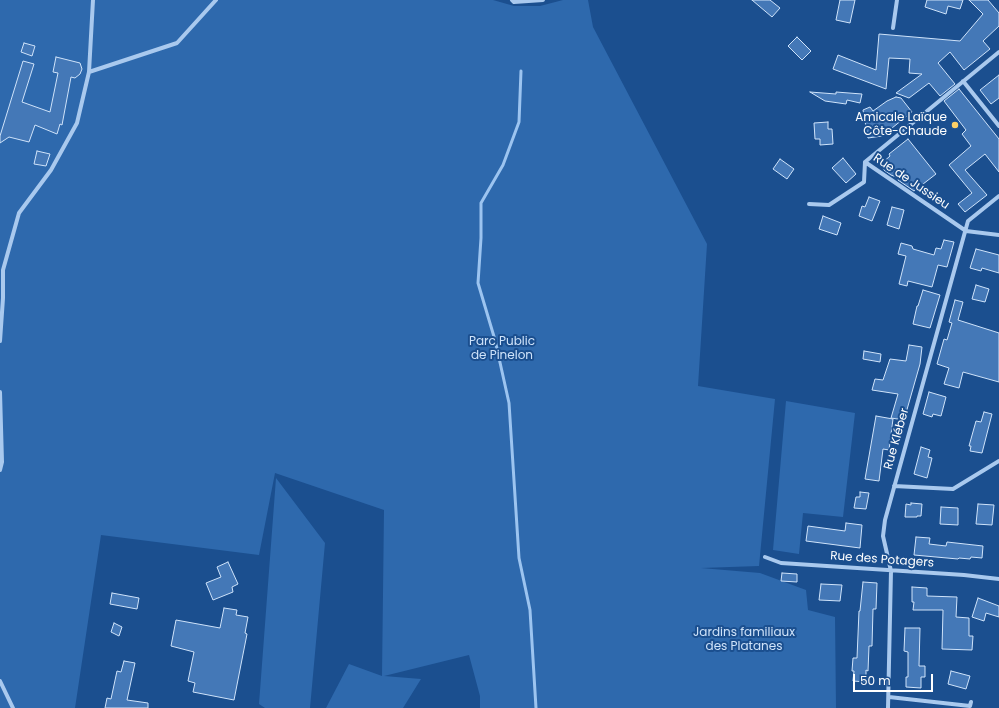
<!DOCTYPE html>
<meta charset="utf-8">
<style>
body{margin:0}
#map{position:relative;width:999px;height:708px;overflow:hidden;background:#1b4f8f;font-family:Poppins,sans-serif}
canvas{display:block}
.scale{position:absolute;left:853px;top:674px;width:80px;height:18px;box-sizing:border-box;border:2px solid #fff;border-top:0;padding-left:5px;font-size:12px;line-height:14px;white-space:nowrap;color:#fff;-webkit-text-stroke:3px #1b4f8f;paint-order:stroke}
</style>
<div id="map">
<canvas width="999" height="708"></canvas>
<div class="scale">50 m</div>
</div>
<script>
const g = document.querySelector('canvas').getContext('2d');
g.lineJoin = 'round';
function fill(path, color) { g.fillStyle = color; g.fill(path, 'evenodd'); }
const shape = rows => new Path2D(rows.map(r => 'M' + r).join(''));
function strokePath(path, color, width, dash) { g.strokeStyle = color; g.lineWidth = width; g.lineCap = dash ? 'butt' : 'round'; g.setLineDash(dash || []); g.stroke(path); }
function write(font, color, halo, rows, align = 'center') {
  g.font = font + ' Poppins,sans-serif'; g.lineWidth = 4; g.setLineDash([]); g.textBaseline = 'middle'; g.strokeStyle = halo; g.fillStyle = color; for (const [text, x, y, turn = 0] of rows) {
    g.save(); g.translate(x, y); g.rotate((+turn || 0) * Math.PI / 180); g.textAlign = isNaN(turn) ? turn : align; if (halo) g.strokeText(text, 0, 0); g.fillText(text, 0, 0); g.restore();
  }
}
const green = shape([
 [0,0,493,0,514,6,540,6,563,0,588,0,593,27,707,244,698,386,775,399,759,566,701,568,760,573,806,590,808,610,835,617,836,708,480,708,480,696,469,655,384,676,421,679,403,708,326,708,349,664,382,676,384,510,275,473,259,555,101,535,75,708,0,708],
 [786,401,855,413,843,517,803,513,799,554,773,550],
 [276,478,325,543,310,708,265,708,259,704]
]);
const stream = shape([
 [521,71,519,122,503,165,481,203,481,238,478,283,495,340,509,403,519,558,530,610,536,708]
]);
const building = shape([
 [752,0,770,0,780,8,772,17,752,0],
 [840,0,855,0,850,23,836,20,840,0],
 [927,0,963,0,960,9,948,6,946,14,925,7,927,0],
 [969,0,988,0,999,13,999,26,983,41,990,49,964,70,950,52,938,63,955,84,940,96,929,83,909,98,896,93,922,74,909,73,910,59,889,58,886,89,833,69,838,55,876,70,879,34,960,41,983,14,969,0],
 [797,37,811,51,802,60,788,46,797,37],
 [24,43,35,46,32,56,21,52,24,43],
 [56,57,80,63,82,69,80,74,75,78,71,77,62,125,60,124,57,134,35,125,29,142,9,137,0,143,0,136,23,61,34,64,22,102,50,112,58,73,53,72,56,57],
 [999,75,999,98,991,104,980,90,999,75],
 [959,89,999,139,999,172,985,154,965,170,987,195,965,212,958,204,972,193,949,165,971,146,962,134,966,130,944,101,959,89],
 [810,92,836,94,836,92,862,94,860,103,847,100,846,104,825,101,810,92],
 [896,97,901,98,912,112,882,136,868,138,863,110,870,107,873,111,887,101,896,97],
 [828,122,828,129,832,129,833,144,820,145,820,139,815,139,814,123,828,122],
 [908,139,936,174,914,191,898,180,899,178,891,175,884,170,881,164,890,156,889,154,908,139],
 [37,151,50,154,46,166,34,164,37,151],
 [843,158,856,174,846,183,832,168,843,158],
 [780,159,794,169,787,179,773,169,780,159],
 [869,197,880,201,872,221,859,216,862,206,865,207,869,197],
 [892,207,904,210,899,229,887,225,892,207],
 [823,216,841,223,837,235,819,229,823,216],
 [944,240,954,242,947,267,938,265,932,287,908,281,907,286,899,284,906,256,898,254,901,243,912,246,913,249,934,255,936,248,941,249,944,240],
 [976,249,999,255,999,273,982,268,981,271,970,268,976,249],
 [976,285,989,289,985,302,972,299,976,285],
 [923,290,940,295,930,328,913,324,917,306,918,306,923,290],
 [955,300,963,302,958,320,999,333,999,382,963,372,959,388,944,384,949,368,937,364,944,339,947,340,952,323,949,322,955,300],
 [909,345,922,347,920,364,904,420,891,418,898,394,872,390,875,379,883,380,890,359,906,361,909,345],
 [864,351,881,354,880,362,863,359,864,351],
 [929,392,946,397,941,416,933,414,932,417,923,414,929,392],
 [984,412,992,414,982,453,970,451,971,446,969,446,976,421,981,422,984,412],
 [876,416,893,419,889,450,883,449,879,481,865,479,876,416],
 [921,447,930,450,928,457,932,458,927,478,914,474,921,447],
 [860,492,869,493,866,509,854,508,856,497,860,497,860,492],
 [911,503,922,504,921,516,917,516,917,517,905,517,906,504,911,505,911,503],
 [978,504,994,505,992,525,976,524,978,504],
 [941,507,958,508,958,525,940,524,941,507],
 [846,523,862,525,860,548,806,541,808,526,845,531,846,523],
 [916,537,930,538,929,544,946,546,947,542,983,546,982,558,971,557,970,559,959,558,958,559,914,555,916,537],
 [228,562,238,584,232,587,233,592,213,600,206,583,221,577,217,567,228,562],
 [782,573,797,574,797,582,781,581,782,573],
 [863,582,877,583,876,609,873,609,872,646,869,646,868,671,866,670,866,682,853,681,854,671,852,671,853,658,857,658,859,611,860,611,863,582],
 [821,584,842,585,840,601,819,600,821,584],
 [912,587,927,588,927,596,957,597,956,617,969,618,969,636,973,636,972,650,942,649,943,610,913,610,914,602,912,602,912,587],
 [112,593,139,598,137,609,110,604,112,593],
 [978,598,999,606,999,617,986,613,984,621,972,617,978,598],
 [224,608,237,610,236,615,248,617,245,633,247,634,234,700,193,692,195,683,188,681,194,652,171,646,176,620,220,628,224,608],
 [114,623,122,627,119,636,111,632,114,623],
 [905,628,920,628,919,666,925,666,925,677,921,677,921,688,906,687,906,677,908,677,908,652,904,651,905,628],
 [124,661,135,663,127,700,148,703,148,708,105,708,107,698,111,699,117,671,121,672,124,661],
 [951,671,970,676,966,689,948,684,951,671]
]);
const minor = shape([
 [512,0,514,2,543,0],
 [893,28,897,0],
 [89,72,177,43,216,0],
 [963,81,999,126],
 [865,162,999,52],
 [865,162,966,231,999,235],
 [809,204,829,205,864,182,865,162],
 [0,341,3,298,3,270,19,213,51,170,77,123,89,72,93,0],
 [0,392,2,462,0,470],
 [894,486,953,489,999,461],
 [765,557,781,563,964,575,999,579],
 [0,681,13,708],
 [889,697,970,706,971,702],
 [888,708,891,571,883,536,885,520,968,221,999,196]
]);
const markers = [
 [955,125,4,"#ffd166"]
];
const poiNames = [
 ["Amicale Laïque",947,118],
 ["Côte-Chaude",947,132]
];
const streetNames = [
 ["Rue de Jussieu",911,182,34],
 ["Rue Kléber",897,439,-74],
 ["Rue des Potagers",882,560,4]
];
const parkNames = [
 ["Parc Public",502,342],
 ["de Pinelon",502,356],
 ["Jardins familiaux",744,633],
 ["des Platanes",744,647]
];
fill(green, '#2e69ad');
strokePath(stream, '#9cc4f0', 3);
fill(building, '#4478b7');
strokePath(building, '#cfe3fa', 1);
strokePath(minor, '#a9c9ee', 4);
for (const [x, y, r, color] of markers) { const dot = new Path2D(); dot.arc(x, y, r, 0, 2 * Math.PI); g.fillStyle = color; g.fill(dot); strokePath(dot, '#1b4f8f', 1.5); }
write('12px', '#fff', '#1b4f8f', poiNames, 'right');
write('12px', '#fff', '#1b4f8f', streetNames);
write('12px', '#cfe3fa', '#1b4f8f', parkNames);
</script>
